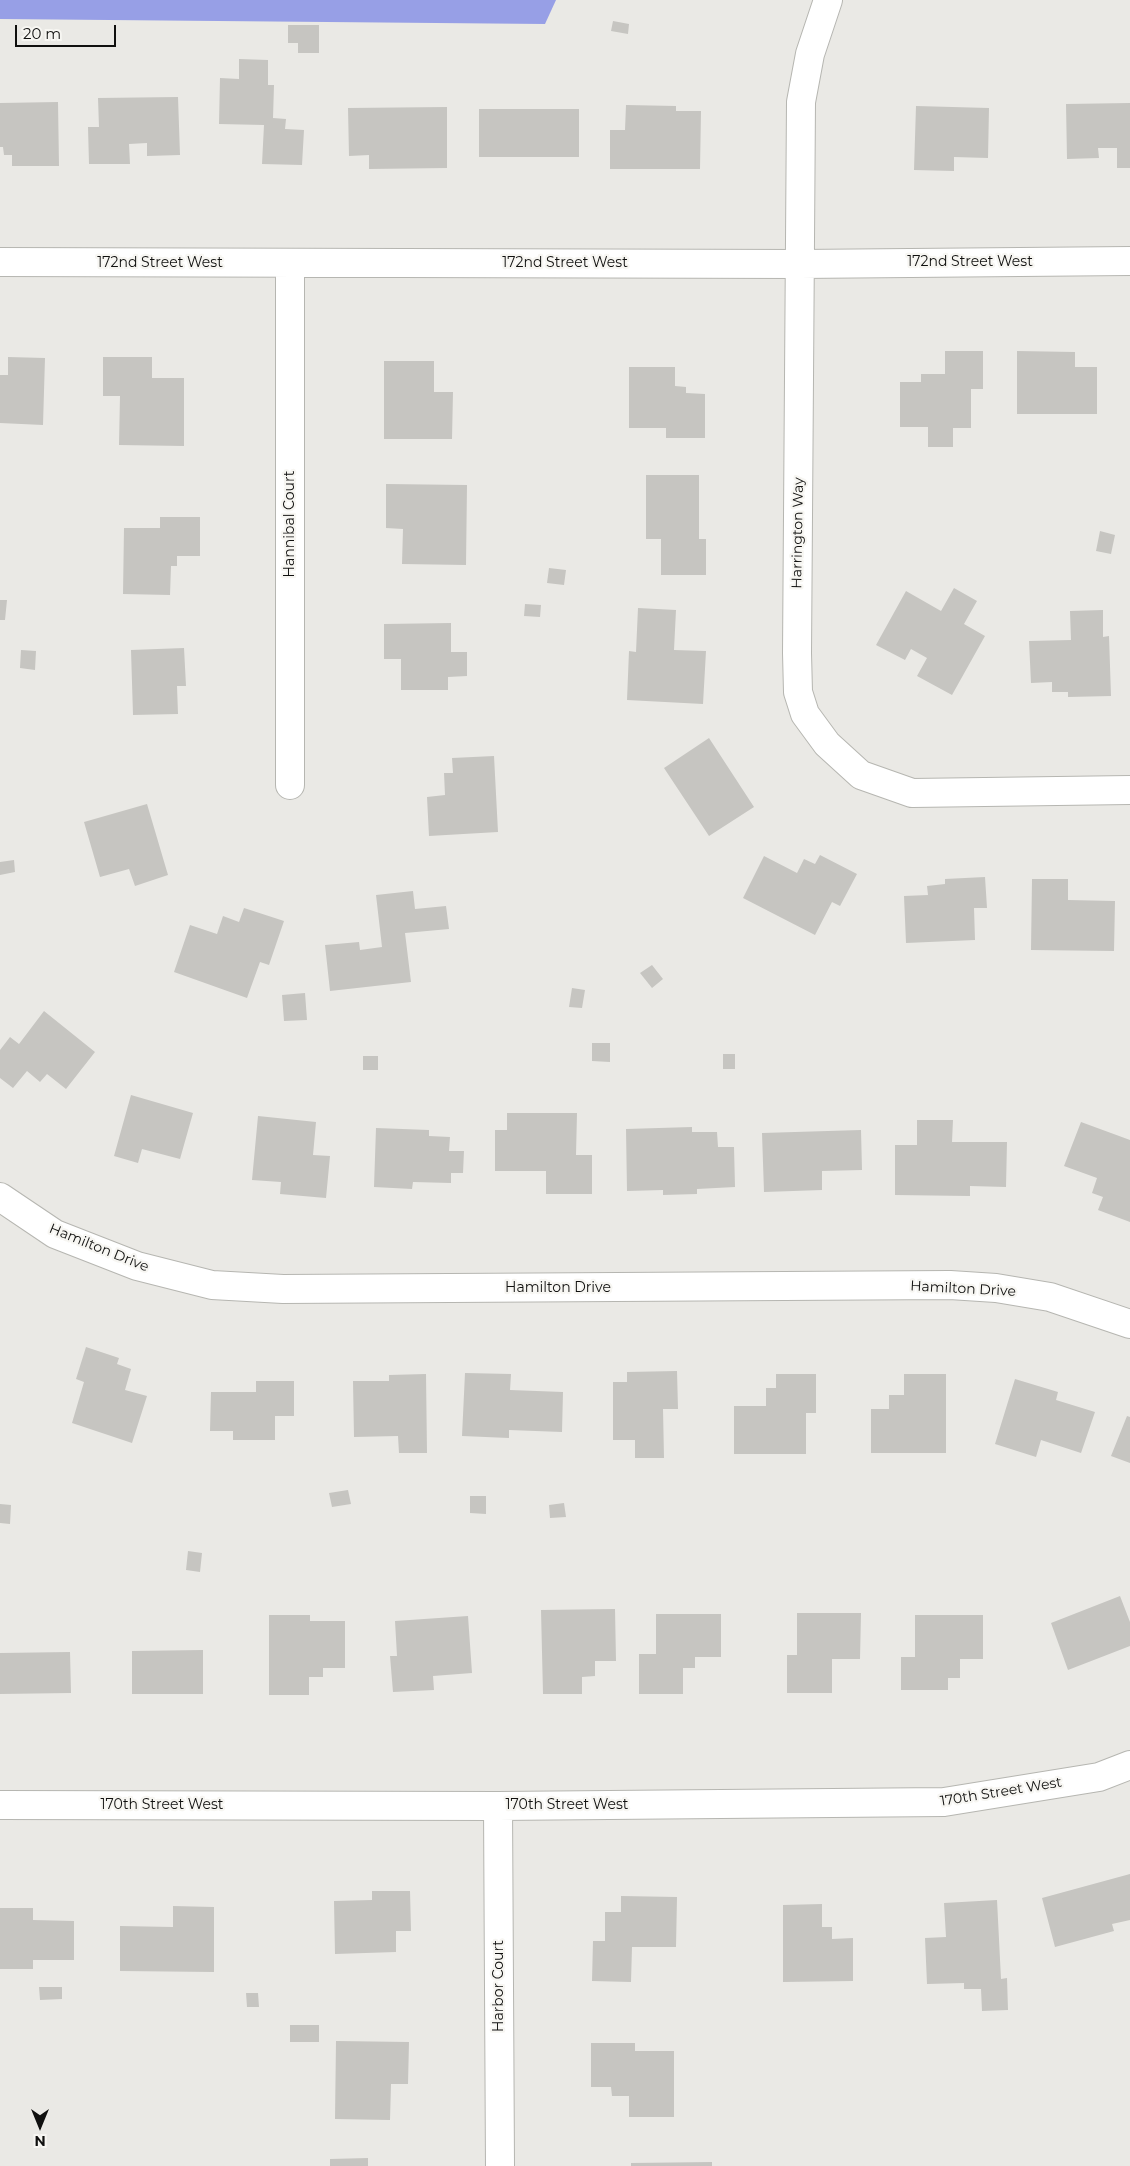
<!DOCTYPE html>
<style>
body{margin:0}
#map{position:relative;width:1130px;height:2166px;overflow:hidden;background:#eae9e5;font-family:Montserrat,sans-serif}
canvas{display:block}
.north{position:absolute;left:15px;top:2101px;width:50px;height:50px;-webkit-text-stroke:4px #f7f6f2;paint-order:stroke;rotate:180deg;font-size:14px;font-weight:700;line-height:20px;text-align:center;color:#10100f}
.north::after{content:'';display:block;margin:auto;width:18px;height:22px;background:#10100f;clip-path:polygon(50% 0,100% 100%,50% 72%,0 100%)}
.scale{position:absolute;left:15px;top:25px;width:101px;height:22px;box-sizing:border-box;border:2px solid #10100f;border-top:0;padding-left:6px;font-size:15px;line-height:18px;white-space:nowrap;color:#10100f;-webkit-text-stroke:4px #f7f6f2;paint-order:stroke}
</style>
<div id="map">
<canvas width="1130" height="2166"></canvas>
<div class="north">N</div>
<div class="scale">20 m</div>
</div>
<script>
const g = document.querySelector('canvas').getContext('2d');
g.lineJoin = 'round';
function fill(path, color) { g.fillStyle = color; g.fill(path, 'evenodd'); }
const shape = rows => new Path2D(rows.map(r => 'M' + r).join(''));
function strokePath(path, color, width, dash) { g.strokeStyle = color; g.lineWidth = width; g.lineCap = dash ? 'butt' : 'round'; g.setLineDash(dash || []); g.stroke(path); }
function write(font, color, halo, rows, align = 'center') {
  g.font = font + ' Montserrat,sans-serif'; g.lineWidth = 4.5; g.setLineDash([]); g.textBaseline = 'middle'; g.strokeStyle = halo; g.fillStyle = color; for (const [text, x, y, turn = 0] of rows) {
    g.save(); g.translate(x, y); g.rotate((+turn || 0) * Math.PI / 180); g.textAlign = isNaN(turn) ? turn : align; if (halo) g.strokeText(text, 0, 0); g.fillText(text, 0, 0); g.restore();
  }
}
const forest = shape([
 [0,0,556,0,545,24,0,19]
]);
const building = shape([
 [613,21,629,24,628,34,611,31],
 [288,25,319,25,319,53,298,53,298,43,288,43],
 [239,59,268,60,268,85,274,85,273,118,286,119,285,129,304,130,302,165,262,164,264,125,219,124,220,78,239,79],
 [178,97,180,155,147,156,147,143,129,144,130,164,89,164,88,127,99,127,98,98],
 [58,102,59,166,12,166,12,155,4,155,3,147,0,147,0,103],
 [1130,103,1130,168,1117,168,1117,148,1098,148,1099,158,1067,159,1066,104],
 [626,105,676,106,676,111,701,111,700,169,610,169,610,130,625,130],
 [916,106,989,108,988,158,954,157,954,171,914,170],
 [447,107,447,168,369,169,369,155,349,156,348,108],
 [479,109,579,109,579,157,479,157],
 [945,351,983,351,983,389,971,389,971,428,953,428,953,447,928,447,928,427,900,427,900,382,921,382,921,374,945,374],
 [1017,351,1075,352,1075,367,1097,367,1097,414,1017,414],
 [8,357,45,358,43,425,0,423,0,375,8,375],
 [103,357,152,357,152,378,184,378,184,446,119,445,120,396,103,396],
 [384,361,434,361,434,392,453,392,452,439,384,439],
 [629,367,675,367,675,386,686,387,686,393,705,394,705,438,666,438,666,428,629,428],
 [646,475,699,475,699,539,706,539,706,575,661,575,661,539,646,539],
 [386,484,467,485,466,565,402,564,403,529,386,528],
 [160,517,200,517,200,556,177,556,177,566,171,566,170,595,123,594,124,528,160,528],
 [1100,531,1115,535,1111,554,1096,551],
 [549,568,566,570,564,585,547,583],
 [954,588,977,601,964,624,985,636,952,695,917,676,927,658,911,649,905,660,876,645,906,591,941,611],
 [0,600,7,600,5,620,0,620],
 [525,604,541,605,540,617,524,616],
 [638,608,676,610,674,650,706,651,703,704,627,700,629,651,636,652],
 [1103,610,1103,637,1109,636,1111,696,1068,697,1068,692,1052,692,1052,682,1031,683,1029,641,1071,640,1070,611],
 [451,623,451,652,467,652,467,676,448,677,448,690,401,690,401,659,384,659,384,624],
 [184,648,186,686,177,686,178,714,133,715,131,650],
 [21,650,36,651,35,670,20,668],
 [709,738,754,807,709,836,664,768],
 [494,756,498,832,429,836,427,797,445,795,444,773,453,773,452,758],
 [147,804,168,875,135,886,129,869,100,877,84,822],
 [820,855,857,874,840,906,832,902,815,935,743,898,764,856,797,873,804,859,815,864],
 [14,860,15,872,0,875,0,862],
 [985,877,987,908,974,908,975,940,906,943,904,896,928,895,927,886,945,884,945,879],
 [1032,879,1068,879,1068,900,1115,901,1114,951,1031,950],
 [413,891,415,909,446,906,449,929,405,933,411,982,330,991,325,945,359,942,360,950,382,947,376,895],
 [244,908,284,921,269,965,260,962,247,998,174,972,190,925,217,934,223,916,239,922],
 [652,965,663,979,652,988,640,973],
 [572,988,585,990,582,1008,569,1007],
 [305,993,307,1020,284,1021,282,995],
 [44,1011,95,1052,66,1089,47,1074,40,1082,27,1071,13,1088,0,1078,0,1050,10,1037,19,1044],
 [592,1043,610,1043,610,1062,592,1061],
 [723,1054,735,1054,735,1069,723,1069],
 [363,1056,378,1056,378,1070,363,1070],
 [131,1095,193,1113,180,1159,142,1149,138,1163,114,1156],
 [507,1113,577,1113,576,1155,592,1155,592,1194,546,1194,546,1171,495,1171,495,1130,507,1130],
 [258,1116,316,1122,313,1155,330,1156,326,1198,280,1194,281,1182,252,1180],
 [917,1120,953,1120,952,1142,1007,1142,1006,1187,970,1186,970,1196,895,1195,895,1145,917,1145],
 [1081,1122,1130,1140,1130,1222,1098,1210,1103,1197,1092,1193,1097,1178,1064,1166],
 [692,1127,692,1132,717,1132,718,1147,734,1147,735,1187,697,1189,697,1194,663,1195,663,1190,627,1191,626,1129],
 [376,1128,429,1130,429,1136,450,1137,449,1151,464,1151,463,1173,451,1173,451,1183,413,1182,412,1189,374,1187],
 [861,1130,862,1170,822,1171,822,1190,764,1192,762,1133],
 [86,1347,119,1358,117,1364,131,1369,125,1390,147,1396,132,1443,72,1423,84,1382,76,1379],
 [677,1371,678,1409,663,1409,664,1458,635,1458,635,1440,613,1440,613,1382,627,1382,627,1372],
 [465,1373,511,1374,510,1390,563,1392,562,1432,509,1430,509,1438,462,1436],
 [426,1374,427,1453,399,1453,398,1436,354,1437,353,1381,389,1381,389,1375],
 [776,1374,816,1374,816,1413,806,1413,806,1454,734,1454,734,1406,766,1406,766,1388,776,1388],
 [904,1374,946,1374,946,1453,871,1453,871,1409,889,1409,889,1395,904,1395],
 [1015,1379,1058,1392,1056,1400,1095,1412,1081,1453,1041,1440,1036,1457,995,1444],
 [256,1381,294,1381,294,1416,275,1416,275,1440,233,1440,233,1431,210,1431,211,1392,256,1392],
 [1127,1416,1130,1417,1130,1463,1111,1456],
 [348,1490,351,1504,332,1507,329,1493],
 [470,1496,486,1496,486,1514,470,1513],
 [564,1503,566,1517,550,1518,549,1505],
 [0,1504,11,1505,10,1524,0,1523],
 [188,1551,202,1553,200,1572,186,1570],
 [1120,1596,1130,1622,1130,1646,1068,1670,1051,1623],
 [615,1609,616,1661,595,1661,595,1676,582,1677,582,1694,543,1694,541,1610],
 [797,1613,861,1613,860,1659,832,1659,832,1693,787,1693,787,1655,797,1655],
 [656,1614,721,1614,721,1657,695,1657,695,1668,683,1668,683,1694,639,1694,639,1654,656,1654],
 [269,1615,310,1615,310,1621,345,1621,345,1668,323,1668,323,1677,309,1677,309,1695,269,1695],
 [915,1615,983,1615,983,1659,960,1659,960,1678,948,1678,948,1690,901,1690,901,1657,915,1657],
 [468,1616,472,1673,433,1676,434,1690,393,1692,390,1656,397,1656,395,1621],
 [203,1650,203,1694,132,1694,132,1651],
 [70,1652,71,1693,0,1694,0,1653],
 [1130,1874,1130,1920,1112,1924,1114,1931,1055,1947,1042,1898],
 [372,1891,410,1891,411,1931,396,1931,396,1952,335,1954,334,1901,372,1900],
 [621,1896,677,1897,676,1947,632,1947,631,1982,592,1981,593,1941,605,1941,605,1912,621,1912],
 [997,1900,1001,1979,1007,1978,1008,2010,982,2011,981,1989,964,1989,964,1983,927,1984,925,1938,946,1937,944,1903],
 [822,1904,822,1927,832,1927,832,1939,853,1938,853,1981,783,1982,783,1905],
 [173,1906,214,1907,214,1972,120,1971,120,1926,173,1927],
 [0,1908,33,1908,33,1920,74,1921,74,1960,33,1960,33,1969,0,1969],
 [39,1987,62,1987,62,1999,40,2000],
 [246,1993,258,1993,259,2007,247,2007],
 [290,2025,319,2025,319,2042,290,2042],
 [336,2041,409,2042,408,2084,391,2084,390,2120,335,2119],
 [591,2043,635,2043,635,2051,674,2051,674,2117,629,2117,629,2096,612,2096,611,2087,591,2087],
 [368,2158,368,2166,330,2166,330,2159],
 [712,2162,712,2166,631,2166,631,2163]
]);
const minor = shape([
 [828,0,810,54,801,102,797,653,798,692,805,714,827,744,861,775,912,793,1130,790],
 [0,262,800,264,1130,261],
 [290,263,290,785],
 [0,1197,55,1234,137,1266,212,1285,283,1289,950,1285,996,1288,1050,1297,1130,1324],
 [0,1805,498,1806,944,1802,1099,1777,1130,1765],
 [498,1806,500,2166]
]);
const streetNames = [
 ["172nd Street West",970,262],
 ["172nd Street West",160,263],
 ["172nd Street West",565,263],
 ["Hannibal Court",290,524,-90],
 ["Harrington Way",798,533,-89],
 ["Hamilton Drive",99,1248,22],
 ["Hamilton Drive",558,1288],
 ["Hamilton Drive",963,1289,3],
 ["170th Street West",1001,1792,-9],
 ["170th Street West",162,1805],
 ["170th Street West",567,1805],
 ["Harbor Court",499,1986,-90]
];
fill(forest, '#979fe6');
fill(building, '#c6c5c1');
strokePath(minor, '#b6b6b1', 30);
strokePath(minor, '#fff', 28);
write('14px', '#10100f', '#f7f6f2', streetNames);
</script>
